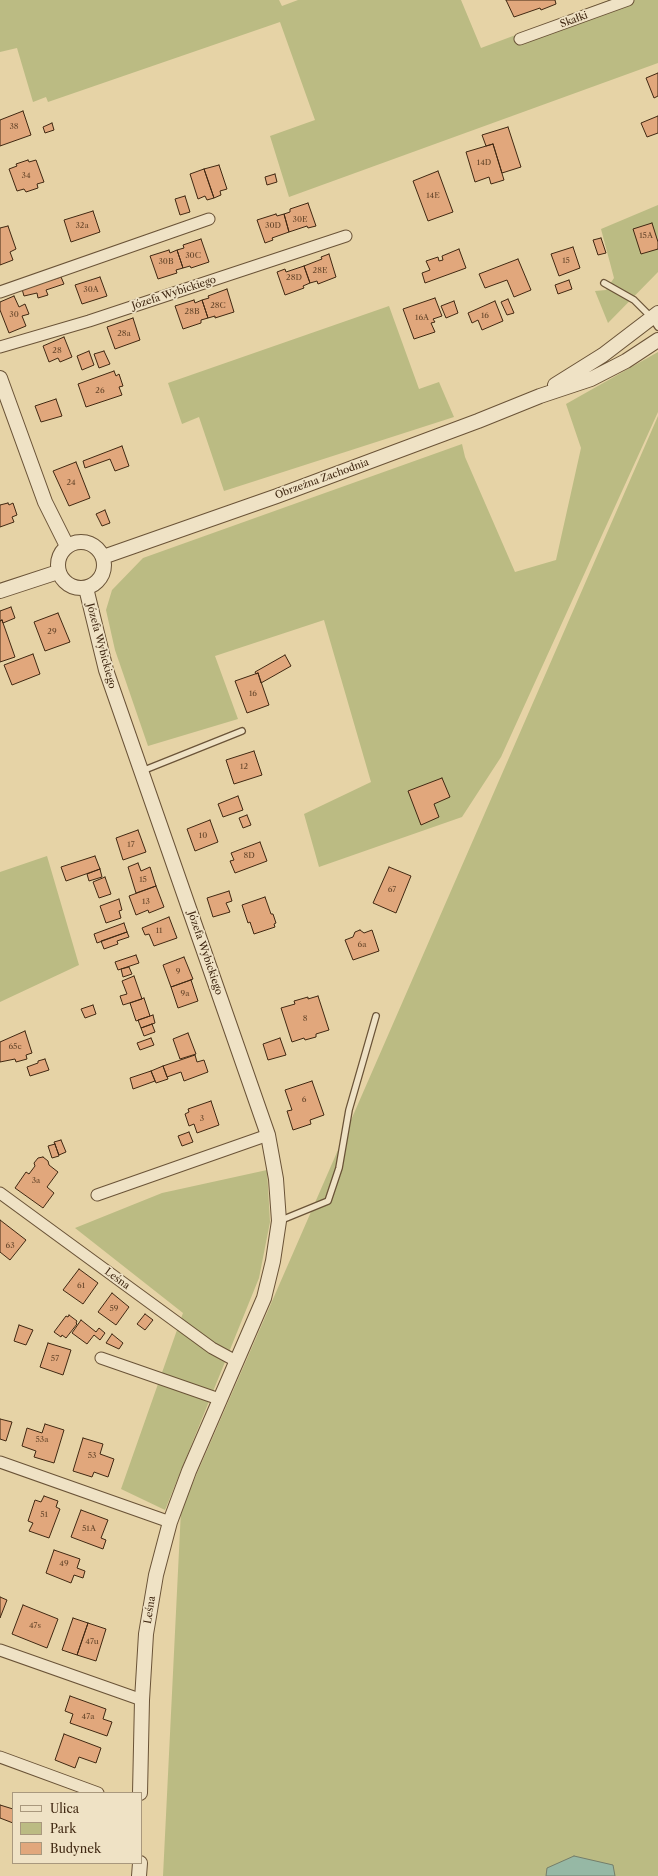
<!DOCTYPE html>
<meta charset="utf-8">
<style>
body{margin:0}
#map{position:relative;width:658px;height:1876px;overflow:hidden;background:#e6d3a6;font-family:"Libre Caslon Text",serif}
canvas{display:block}
.legend{position:absolute;left:12px;top:1792px;width:130px;height:72px;box-sizing:border-box;background:#efe2c5;border:1px solid #a9987d;margin:0;padding:5px 7px;list-style:none;font-size:12px;color:#402812}
.legend li{display:flex;align-items:center;gap:8px;height:20px}
.legend b{width:20px;border:1px solid #a9987d}
</style>
<div id="map">
<canvas width="658" height="1876"></canvas>
<ul class="legend">
<li><b style="height:5px;background:#efe2c5"></b>Ulica</li>
<li><b style="height:11px;background:#bbbb83"></b>Park</li>
<li><b style="height:11px;background:#e1a77c"></b>Budynek</li>
</ul>
</div>
<script>
const g = document.querySelector('canvas').getContext('2d');
g.lineJoin = 'round';
function fill(path, color) { g.fillStyle = color; g.fill(path, 'evenodd'); }
const shape = rows => new Path2D(rows.map(r => 'M' + r).join(''));
function strokePath(path, color, width, dash) { g.strokeStyle = color; g.lineWidth = width; g.lineCap = dash ? 'butt' : 'round'; g.setLineDash(dash || []); g.stroke(path); }
function write(font, color, halo, rows, align = 'center') {
  g.font = font + ' "Libre Caslon Text",serif'; g.lineWidth = 3.5; g.setLineDash([]); g.textBaseline = 'middle'; g.strokeStyle = halo; g.fillStyle = color; for (const [text, x, y, turn = 0] of rows) {
    g.save(); g.translate(x, y); g.rotate((+turn || 0) * Math.PI / 180); g.textAlign = isNaN(turn) ? turn : align; if (halo) g.strokeText(text, 0, 0); g.fillText(text, 0, 0); g.restore();
  }
}
const green = shape([
 [0,0,279,0,282,6,298,0,461,0,481,48,609,0,658,0,658,63,289,197,270,136,315,120,280,22,48,102,46,97,33,102,17,48,0,52],
 [658,205,658,272,608,323,595,291,606,290,614,278,601,229],
 [389,306,419,389,439,382,454,417,224,491,199,417,182,424,168,383],
 [658,352,658,412,501,757,462,817,319,867,304,814,371,782,324,620,215,656,238,719,148,746,115,650,106,610,112,590,143,558,462,444,465,457,515,572,556,560,581,448,566,404],
 [658,416,658,1876,163,1876,181,1510],
 [47,856,79,965,0,1002,0,872],
 [267,1170,270,1222,259,1278,165,1510,121,1489,183,1313,75,1228,162,1193]
]);
const water = shape([
 [574,1856,613,1865,615,1876,546,1876,547,1868,574,1856]
]);
const building = shape([
 [506,0,555,0,556,4,541,10,540,8,514,17,506,0],
 [658,73,658,96,654,98,646,78,658,73],
 [23,111,31,135,0,146,0,120,23,111],
 [658,116,658,133,647,137,641,123,658,116],
 [52,123,54,130,45,133,43,127,52,123],
 [508,127,521,167,502,173,493,144,486,146,482,135,508,127],
 [493,144,504,180,491,184,489,177,475,182,466,152,493,144],
 [28,160,29,162,36,160,44,182,37,184,38,188,26,192,24,189,17,191,9,169,17,166,16,164,28,160],
 [219,165,227,189,220,191,221,195,214,198,204,169,219,165],
 [204,169,214,198,207,200,205,196,198,199,190,174,204,169],
 [438,171,453,212,428,221,413,181,438,171],
 [275,174,277,182,267,185,265,177,275,174],
 [185,196,190,212,180,215,175,199,185,196],
 [308,203,316,226,308,228,307,226,289,232,284,214,290,212,290,209,308,203],
 [93,211,100,232,71,242,64,220,93,211],
 [276,214,277,216,284,214,289,232,272,238,273,240,265,243,257,220,276,214],
 [652,223,658,242,658,249,641,254,633,229,652,223],
 [8,226,16,249,10,252,13,260,0,265,0,228,8,226],
 [601,238,606,253,598,255,593,240,601,238],
 [201,239,209,262,191,268,190,266,183,268,177,250,184,248,183,245,201,239],
 [573,247,580,268,559,276,551,254,573,247],
 [459,249,466,268,425,283,422,273,430,270,426,261,438,257,439,261,443,260,442,256,459,249],
 [169,250,170,253,177,250,183,268,176,270,177,273,158,279,150,256,169,250],
 [329,254,336,277,318,284,317,281,310,283,304,266,322,259,321,257,329,254],
 [518,259,531,290,514,297,507,280,485,288,479,274,518,259],
 [304,266,310,283,303,286,304,288,285,295,277,272,285,269,286,272,304,266],
 [61,277,64,284,46,290,48,295,38,298,37,293,24,296,22,289,61,277],
 [100,277,107,296,82,304,75,285,100,277],
 [569,280,572,289,558,294,555,285,569,280],
 [227,289,234,312,215,318,215,316,208,318,202,300,209,298,208,296,227,289],
 [14,296,19,307,25,304,29,314,22,316,26,326,9,333,0,310,0,302,14,296],
 [435,298,442,316,433,319,435,322,431,323,435,332,414,339,403,309,435,298],
 [508,299,514,313,507,315,501,302,508,299],
 [194,300,195,303,202,300,208,318,201,320,201,323,183,329,175,306,194,300],
 [454,301,458,313,446,318,441,306,454,301],
 [495,301,503,321,482,330,478,320,472,323,468,313,495,301],
 [133,318,140,340,115,349,107,327,133,318],
 [64,337,72,357,60,362,58,358,49,362,43,346,64,337],
 [89,351,94,365,82,370,77,356,89,351],
 [104,351,110,364,99,368,94,354,104,351],
 [114,371,116,376,119,374,123,386,119,387,122,395,86,407,78,384,114,371],
 [56,399,62,416,41,422,35,406,56,399],
 [122,446,129,466,115,471,110,459,85,468,83,461,122,446],
 [76,462,90,498,69,506,53,471,76,462],
 [8,503,9,505,13,503,17,515,12,517,14,522,0,527,0,505,8,503],
 [105,510,110,523,102,526,96,514,105,510],
 [11,607,15,618,3,623,2,620,0,621,0,611,11,607],
 [58,613,70,642,45,651,34,622,58,613],
 [2,620,15,657,0,662,0,621,2,620],
 [33,654,40,674,12,685,4,665,33,654],
 [285,655,291,666,261,683,258,673,256,674,255,672,285,655],
 [258,673,269,705,247,713,235,681,258,673],
 [254,751,262,775,234,784,226,760,254,751],
 [442,778,450,797,434,804,439,817,421,825,408,791,442,778],
 [238,796,243,810,223,817,218,804,238,796],
 [247,815,251,825,243,828,239,818,247,815],
 [210,820,218,842,195,851,187,829,210,820],
 [138,830,146,852,123,860,116,838,138,830],
 [260,842,267,861,235,873,230,861,234,860,231,853,260,842],
 [95,856,100,869,66,881,61,867,95,856],
 [138,863,141,871,150,867,156,886,136,893,128,867,138,863],
 [389,867,411,876,396,913,373,903,389,867],
 [100,869,102,877,89,881,87,874,100,869],
 [105,877,111,894,99,898,93,882,105,877],
 [156,886,164,907,149,913,148,910,136,915,129,896,156,886],
 [229,891,232,901,226,903,230,912,213,917,207,898,229,891],
 [265,897,271,914,273,914,276,923,274,924,275,927,254,934,250,922,248,923,242,905,265,897],
 [119,899,122,910,119,911,121,918,106,923,100,906,119,899],
 [169,917,177,938,154,946,149,934,145,935,142,928,169,917],
 [124,923,127,932,97,943,94,934,124,923],
 [360,930,364,933,372,930,379,951,353,960,345,940,353,937,355,932,360,930],
 [127,932,129,937,117,941,118,944,104,949,101,941,127,932],
 [136,955,139,963,118,970,115,962,136,955],
 [184,957,193,979,171,987,163,965,184,957],
 [129,967,132,974,123,977,121,969,129,967],
 [134,976,142,999,123,1005,120,996,127,994,122,981,134,976],
 [191,980,198,1001,178,1008,171,987,191,980],
 [318,996,329,1030,316,1034,316,1037,305,1040,304,1038,292,1042,281,1008,295,1004,294,1001,308,997,308,999,318,996],
 [144,998,150,1016,136,1021,130,1003,144,998],
 [93,1005,96,1014,85,1018,81,1009,93,1005],
 [153,1015,155,1023,141,1028,138,1020,153,1015],
 [152,1024,155,1032,144,1036,141,1028,152,1024],
 [25,1031,32,1053,26,1055,27,1059,16,1062,15,1059,0,1062,0,1042,25,1031],
 [188,1033,196,1054,180,1059,173,1039,188,1033],
 [151,1038,154,1045,140,1050,137,1043,151,1038],
 [280,1038,286,1055,268,1060,263,1044,280,1038],
 [195,1055,197,1062,204,1060,208,1072,184,1081,181,1072,167,1077,163,1066,195,1055],
 [45,1059,49,1070,30,1076,27,1067,38,1063,38,1061,45,1059],
 [163,1066,168,1079,156,1083,151,1071,163,1066],
 [151,1071,155,1081,133,1089,130,1078,151,1071],
 [312,1081,324,1115,310,1120,311,1124,293,1130,287,1111,292,1110,285,1090,312,1081],
 [211,1101,219,1125,197,1133,194,1124,189,1126,185,1114,189,1112,188,1109,211,1101],
 [189,1132,193,1142,182,1146,178,1136,189,1132],
 [61,1140,66,1152,59,1155,54,1142,61,1140],
 [55,1144,59,1156,52,1158,48,1146,55,1144],
 [43,1157,48,1161,49,1165,58,1172,47,1187,54,1193,43,1208,15,1188,26,1172,29,1174,35,1166,34,1163,38,1158,43,1157],
 [0,1220,26,1240,10,1260,0,1252,0,1220],
 [79,1269,98,1283,83,1304,63,1290,79,1269],
 [112,1293,129,1307,116,1325,98,1312,112,1293],
 [145,1314,153,1320,145,1330,137,1324,145,1314],
 [69,1315,77,1321,76,1323,77,1324,66,1338,62,1335,61,1337,54,1332,66,1316,68,1317,69,1315],
 [81,1320,96,1332,99,1328,105,1333,100,1340,94,1335,87,1344,72,1333,81,1320],
 [19,1325,33,1330,26,1345,14,1341,19,1325],
 [112,1334,123,1343,119,1349,106,1343,112,1334],
 [48,1343,71,1350,63,1375,40,1367,48,1343],
 [0,1419,12,1422,6,1441,0,1439,0,1419],
 [45,1424,64,1430,54,1463,34,1457,36,1451,22,1446,27,1428,42,1433,45,1424],
 [83,1438,103,1444,100,1454,114,1459,108,1477,94,1472,92,1477,73,1471,83,1438],
 [44,1496,58,1501,56,1507,60,1509,49,1538,29,1531,33,1523,28,1521,35,1500,41,1502,44,1496],
 [81,1510,108,1520,101,1538,106,1540,103,1549,71,1537,81,1510],
 [54,1550,80,1559,77,1568,85,1571,83,1578,74,1575,71,1583,46,1573,54,1550],
 [0,1597,7,1600,0,1618,0,1597],
 [23,1605,58,1619,47,1648,12,1634,23,1605],
 [73,1618,88,1623,77,1655,62,1650,73,1618],
 [88,1623,106,1629,96,1661,77,1655,88,1623],
 [70,1696,106,1709,103,1719,112,1722,107,1736,70,1723,73,1714,65,1711,70,1696],
 [64,1734,101,1748,96,1763,79,1757,75,1768,55,1760,64,1734],
 [0,1805,13,1809,13,1823,0,1818,0,1805]
]);
const service = shape([
 [604,283,634,300,652,318,658,327],
 [142,771,242,731],
 [279,1221,328,1201,339,1168,349,1110,376,1016]
]);
const minor = shape([
 [520,39,628,0],
 [0,292,209,219],
 [0,347,89,321,346,236],
 [0,1193,212,1348,236,1361],
 [97,1195,268,1135],
 [101,1358,219,1399],
 [0,1462,170,1522],
 [0,1650,142,1700],
 [0,1757,98,1793]
]);
const tertiary = shape([
 [0,378,45,502,67,546],
 [555,385,603,355,658,313],
 '58 565a23 23 0 1 1 46 0a23 23 0 1 1-46 0Z',
 [103,557,277,496,478,421,540,396,591,379,626,361,658,340],
 [86,588,106,670,268,1135,276,1179,279,1221,273,1261,264,1298,189,1471,170,1522,156,1575,146,1634,142,1700,140,1793],
 [0,591,58,572],
 [139,1876,140,1863]
]);
const numberNames = [
 ["38",14,127],
 ["14D",484,163],
 ["34",26,176],
 ["14E",433,196],
 ["30E",300,220],
 ["32a",82,226],
 ["30D",273,226],
 ["15A",646,236],
 ["30C",193,256],
 ["15",566,261],
 ["30B",166,262],
 ["28E",320,271],
 ["28D",294,278],
 ["30A",91,290],
 ["28C",218,306],
 ["28B",192,312],
 ["30",14,315],
 ["16",485,316],
 ["16A",422,318],
 ["28a",124,334],
 ["28",57,351],
 ["26",100,391],
 ["24",71,483],
 ["29",52,632],
 ["16",253,694],
 ["12",244,767],
 ["10",203,836],
 ["17",131,845],
 ["8D",249,856],
 ["15",143,880],
 ["67",392,890],
 ["13",146,902],
 ["11",159,931],
 ["6a",362,945],
 ["9",178,972],
 ["9a",185,994],
 ["8",305,1019],
 ["65c",15,1047],
 ["6",304,1100],
 ["3",202,1119],
 ["3a",36,1181],
 ["63",10,1246],
 ["61",81,1286],
 ["59",114,1309],
 ["57",55,1359],
 ["53a",42,1440],
 ["53",92,1456],
 ["51",44,1515],
 ["51A",89,1529],
 ["49",64,1564],
 ["47s",35,1626],
 ["47u",92,1642],
 ["47a",88,1717]
];
const streetNames = [
 ["Skałki",574,20,-20],
 ["Józefa Wybickiego",174,293,-18],
 ["Obrzeżna Zachodnia",322,479,-20],
 ["Józefa Wybickiego",101,646,75],
 ["Józefa Wybickiego",205,953,71],
 ["Leśna",117,1279,36],
 ["Leśna",150,1610,-81]
];
fill(green, '#bbbb83');
fill(water, '#96b8a5');
strokePath(water, '#747e6a', 1);
fill(building, '#e1a77c');
strokePath(building, '#402812', 1);
strokePath(service, '#6a5337', 8);
strokePath(minor, '#6a5337', 13);
strokePath(tertiary, '#6a5337', 16);
strokePath(service, '#efe2c5', 5.5);
strokePath(minor, '#efe2c5', 11);
strokePath(tertiary, '#efe2c5', 14);
write('8px', '#68482c', null, numberNames);
write('10px', '#402812', '#efe2c5', streetNames);
</script>
